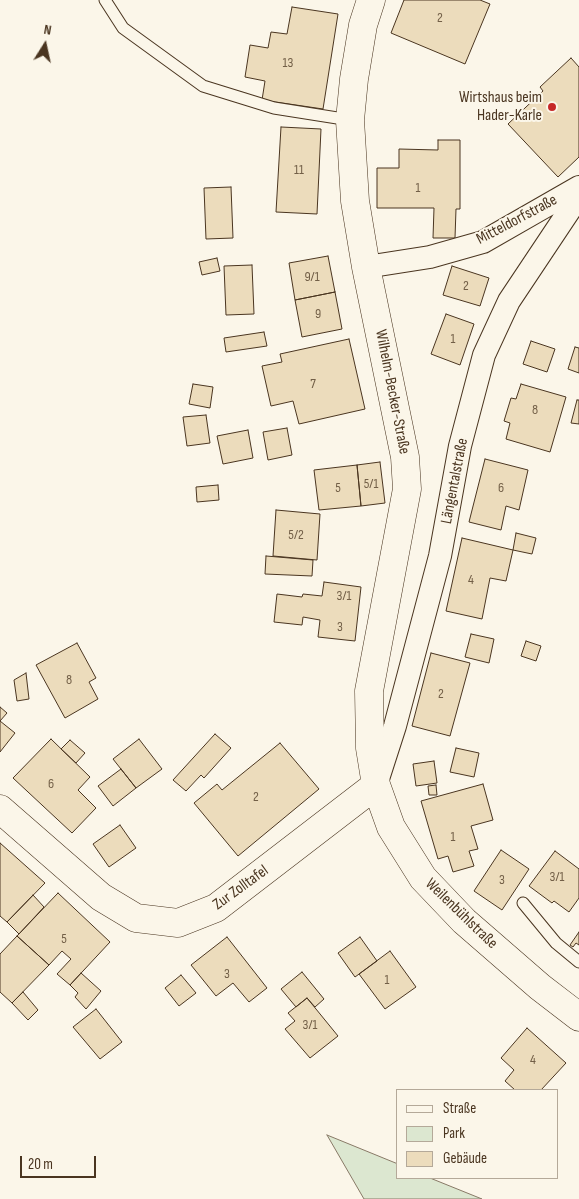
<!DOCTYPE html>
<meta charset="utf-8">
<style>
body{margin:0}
#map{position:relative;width:579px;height:1199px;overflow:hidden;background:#fbf6e9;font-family:"Sofia Sans Condensed",sans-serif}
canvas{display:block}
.legend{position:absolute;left:396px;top:1089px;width:162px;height:90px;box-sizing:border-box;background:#fbf6e9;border:1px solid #b4a999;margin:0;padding:6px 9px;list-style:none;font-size:15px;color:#4a3520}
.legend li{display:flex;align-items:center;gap:10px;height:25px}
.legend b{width:25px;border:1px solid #b4a999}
.north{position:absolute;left:20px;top:20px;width:50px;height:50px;-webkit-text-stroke:4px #fbf6e9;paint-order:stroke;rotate:10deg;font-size:14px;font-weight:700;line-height:20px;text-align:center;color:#4a3520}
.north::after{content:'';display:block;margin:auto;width:18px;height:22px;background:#4a3520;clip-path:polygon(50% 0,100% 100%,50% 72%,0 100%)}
.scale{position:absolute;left:20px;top:1156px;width:76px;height:22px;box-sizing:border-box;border:2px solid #4a3520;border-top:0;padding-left:6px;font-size:15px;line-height:18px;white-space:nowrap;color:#4a3520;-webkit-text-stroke:4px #fbf6e9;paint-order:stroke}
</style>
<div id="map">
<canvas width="579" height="1199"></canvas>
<ul class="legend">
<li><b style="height:6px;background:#fbf6e9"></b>Straße</li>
<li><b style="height:14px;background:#dce7d0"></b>Park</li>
<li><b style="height:14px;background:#ecdcbc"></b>Gebäude</li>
</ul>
<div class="north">N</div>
<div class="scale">20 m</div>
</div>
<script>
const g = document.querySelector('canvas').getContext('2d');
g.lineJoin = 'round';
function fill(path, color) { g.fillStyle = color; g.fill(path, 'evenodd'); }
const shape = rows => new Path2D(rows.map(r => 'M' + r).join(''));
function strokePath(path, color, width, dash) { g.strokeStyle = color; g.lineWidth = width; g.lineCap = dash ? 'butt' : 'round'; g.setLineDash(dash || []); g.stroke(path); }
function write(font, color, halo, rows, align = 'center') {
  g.font = font + ' "Sofia Sans Condensed",sans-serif'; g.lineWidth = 4; g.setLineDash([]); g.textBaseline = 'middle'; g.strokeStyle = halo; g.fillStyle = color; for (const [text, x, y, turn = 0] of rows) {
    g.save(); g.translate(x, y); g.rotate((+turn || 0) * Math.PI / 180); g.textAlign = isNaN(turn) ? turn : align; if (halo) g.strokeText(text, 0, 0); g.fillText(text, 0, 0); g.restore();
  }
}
const green = shape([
 [327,1135,398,1164,398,1178,430,1178,482,1199,364,1199,327,1135]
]);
const building = shape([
 [404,0,480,0,490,4,465,64,391,33,404,0],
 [292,7,338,14,323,109,262,100,265,81,245,77,250,45,268,48,271,32,287,34,292,7],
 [571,58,579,67,579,157,558,177,508,124,543,91,540,87,571,58],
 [281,127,321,129,317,214,276,212,281,127],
 [438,140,460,140,460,209,456,209,455,238,433,238,434,208,377,208,377,168,399,168,399,149,438,150,438,140],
 [231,187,233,238,206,239,204,188,231,187],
 [328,256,335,292,295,300,289,263,328,256],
 [217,258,220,271,202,275,199,262,217,258],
 [252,265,254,314,226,315,224,266,252,265],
 [452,266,489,278,480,306,443,295,452,266],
 [335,292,342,329,302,337,295,300,335,292],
 [446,314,474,324,460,365,431,354,446,314],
 [264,332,267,346,226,352,224,338,264,332],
 [349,339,365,409,299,424,293,401,271,406,262,366,282,362,280,354,349,339],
 [531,341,555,349,547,372,523,364,531,341],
 [575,347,579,348,579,373,568,369,575,347],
 [193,384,213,387,210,408,189,404,193,384],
 [521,384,566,397,550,452,506,439,510,423,504,421,511,398,516,399,521,384],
 [577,400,579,400,579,424,571,423,577,400],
 [206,415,210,443,187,446,183,417,206,415],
 [287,428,292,455,268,460,263,432,287,428],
 [248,430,253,458,223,464,217,436,248,430],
 [485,459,528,470,519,510,506,506,501,530,469,522,485,459],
 [380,462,385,503,361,506,357,465,380,462],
 [357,465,361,506,319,510,314,470,357,465],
 [218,485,219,500,197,502,196,487,218,485],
 [276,510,320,514,317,560,273,556,276,510],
 [516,533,536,538,532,554,513,550,516,533],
 [462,538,513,550,506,581,490,578,482,619,446,611,462,538],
 [266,556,313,560,312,576,265,574,266,556],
 [324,582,361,587,355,641,318,637,320,620,303,617,302,625,274,622,277,594,302,597,303,594,322,596,324,582],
 [471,634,494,639,489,663,465,657,471,634],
 [526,641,541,646,536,661,521,656,526,641],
 [77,643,96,678,89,682,98,699,65,718,36,665,77,643],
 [431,653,470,663,450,736,412,726,431,653],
 [26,673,29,699,17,701,14,680,26,673],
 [0,707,7,713,0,721,15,733,0,752,0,707],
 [215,734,231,748,204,778,201,775,186,791,173,780,215,734],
 [51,739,90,777,78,790,96,808,72,833,13,778,51,739],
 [139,739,162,769,136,788,113,759,139,739],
 [70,740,85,753,76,763,61,749,70,740],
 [280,743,319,789,238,856,194,803,217,784,222,790,280,743],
 [456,748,479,753,474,777,450,772,456,748],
 [434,761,437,783,416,786,413,764,434,761],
 [121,769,136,788,113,806,98,786,121,769],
 [483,784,493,820,471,826,478,849,469,851,474,866,453,872,448,856,438,859,421,801,483,784],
 [436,785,437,795,429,795,428,786,436,785],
 [120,825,136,848,109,867,93,844,120,825],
 [0,843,45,883,7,922,0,916,0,843],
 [501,850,529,869,502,910,474,891,501,850],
 [555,851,579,869,579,898,569,912,554,901,552,903,529,886,555,851],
 [58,893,110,942,70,985,57,974,71,959,62,951,49,965,17,936,58,893],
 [33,895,44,907,19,934,7,922,33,895],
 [579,932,579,945,576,943,573,947,570,945,579,932],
 [17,936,49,965,12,1003,0,992,0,954,17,936],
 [227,937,267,988,249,1002,233,983,216,996,191,965,227,937],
 [360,937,377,961,355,977,338,953,360,937],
 [390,951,416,987,385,1009,359,974,390,951],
 [302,972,324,999,315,1007,307,998,296,1007,281,989,302,972],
 [81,973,101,991,86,1009,75,997,78,993,70,985,81,973],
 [181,975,196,993,179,1006,165,988,181,975],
 [23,992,38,1010,28,1020,12,1003,23,992],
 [307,998,338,1036,310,1058,285,1029,295,1021,288,1013,307,998],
 [96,1009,122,1042,100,1059,73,1027,96,1009],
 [527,1028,566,1063,541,1090,515,1090,505,1081,514,1070,501,1058,527,1028]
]);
const service = shape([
 [105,0,123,28,203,86,274,108,350,120],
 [523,903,556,943,579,962]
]);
const minor = shape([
 [366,267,430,257,483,242,579,187],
 [376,785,395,726,440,556,460,446,484,355,509,301,579,196]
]);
const tertiary = shape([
 [371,0,363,25,354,79,350,120,355,201,366,267,405,457,407,489,369,691,370,748,376,785,391,827,423,878,464,921,540,987,579,1017],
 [0,809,101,897,136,918,178,923,216,908,376,785]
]);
const markers = [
 [552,107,5,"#c62828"]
];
const numberNames = [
 ["2",440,18],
 ["13",288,63],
 ["11",299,170],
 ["1",418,188],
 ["9/1",312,277],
 ["2",466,286],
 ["9",318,314],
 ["1",453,339],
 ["7",313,384],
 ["8",535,410],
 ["5/1",371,484],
 ["5",338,488],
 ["6",501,488],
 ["5/2",296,535],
 ["4",471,580],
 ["3/1",344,596],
 ["3",340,627],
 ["8",69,680],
 ["2",441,694],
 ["6",51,784],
 ["2",256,797],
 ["1",453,837],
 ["3/1",557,877],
 ["3",502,880],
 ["5",64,939],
 ["3",227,974],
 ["1",387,980],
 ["3/1",310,1025],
 ["4",533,1060]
];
const poiNames = [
 ["Wirtshaus beim",542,98],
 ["Hader-Karle",542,116]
];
const streetNames = [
 ["Mitteldorfstraße",517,220,-28],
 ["Wilhelm-Becker-Straße",392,392,79],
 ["Längentalstraße",455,481,-79],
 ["Zur Zolltafel",241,888,-36],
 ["Weilenbühlstraße",461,914,44]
];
fill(green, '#dce7d0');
strokePath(green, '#887966', 1);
fill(building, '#ecdcbc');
strokePath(building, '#4a3520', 1);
strokePath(service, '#4a3520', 13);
strokePath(minor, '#4a3520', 24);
strokePath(tertiary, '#4a3520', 29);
strokePath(service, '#fbf6e9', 11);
strokePath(minor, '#fbf6e9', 22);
strokePath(tertiary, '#fbf6e9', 28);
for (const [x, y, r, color] of markers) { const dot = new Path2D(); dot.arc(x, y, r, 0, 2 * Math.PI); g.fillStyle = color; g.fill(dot); strokePath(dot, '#fbf6e9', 2); }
write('14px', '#725f47', null, numberNames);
write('16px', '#4a3520', '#fbf6e9', poiNames, 'right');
write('16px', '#4a3520', '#fbf6e9', streetNames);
</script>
